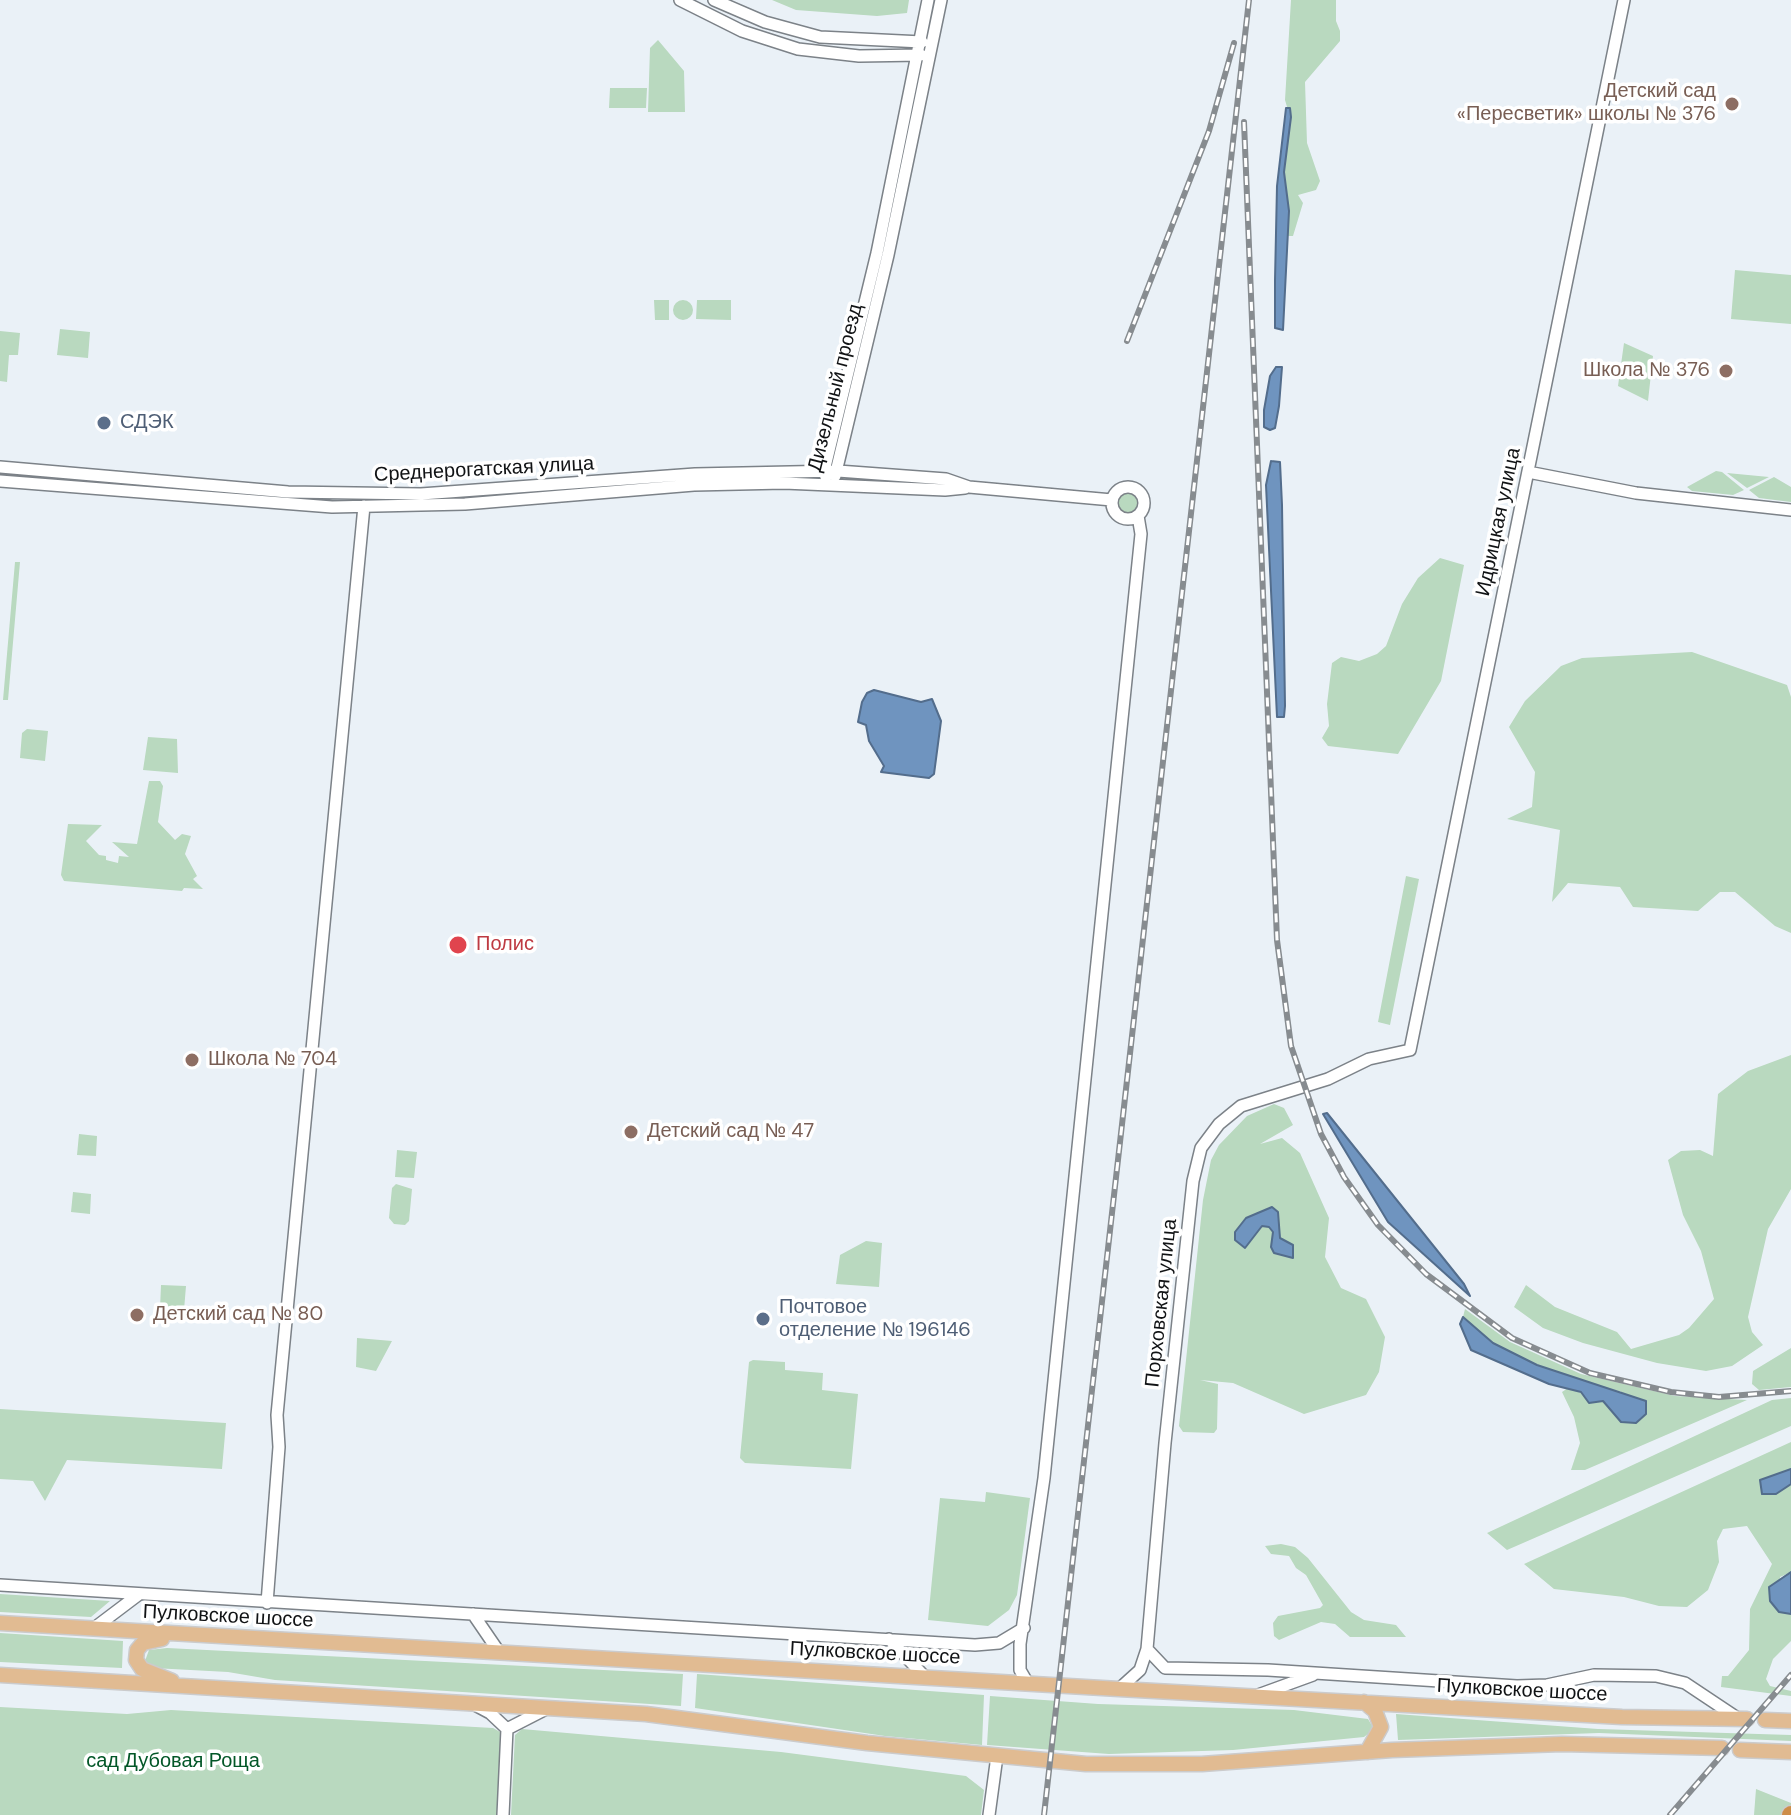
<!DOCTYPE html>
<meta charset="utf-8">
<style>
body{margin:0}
canvas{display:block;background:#eaf1f7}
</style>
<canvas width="1791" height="1815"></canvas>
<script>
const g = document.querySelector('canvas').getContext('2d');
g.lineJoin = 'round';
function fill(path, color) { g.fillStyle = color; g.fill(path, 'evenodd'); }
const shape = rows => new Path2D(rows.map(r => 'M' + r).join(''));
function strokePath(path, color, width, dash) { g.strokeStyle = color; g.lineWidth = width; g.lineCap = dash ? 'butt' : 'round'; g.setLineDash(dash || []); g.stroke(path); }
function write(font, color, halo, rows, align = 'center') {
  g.font = font + ' "DM Sans",sans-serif'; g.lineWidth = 7; g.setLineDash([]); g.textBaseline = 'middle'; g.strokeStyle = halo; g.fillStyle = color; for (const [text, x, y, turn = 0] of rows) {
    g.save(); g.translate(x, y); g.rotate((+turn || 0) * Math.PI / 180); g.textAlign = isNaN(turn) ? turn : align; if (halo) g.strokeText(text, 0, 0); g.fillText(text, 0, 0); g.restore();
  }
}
const green = shape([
 [772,0,909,0,907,13,877,16,796,10],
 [1291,0,1336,0,1336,21,1340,31,1340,41,1305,82,1307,143,1320,181,1316,190,1298,195,1303,203,1293,236,1287,236,1284,172,1290,117,1285,100],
 [658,40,684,71,685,112,648,112,650,48],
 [610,88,647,88,646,108,609,108],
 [1735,270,1791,275,1791,324,1731,319],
 [654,300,669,300,669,320,655,320],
 [697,300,731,300,731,320,696,319],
 '673 310a10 10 0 1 1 20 0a10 10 0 1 1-20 0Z',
 [60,329,90,332,88,358,57,355],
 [0,331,20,333,18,355,9,355,7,382,0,381],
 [1624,343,1653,356,1648,401,1618,386],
 [1716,471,1722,472,1744,490,1733,495,1692,491,1687,487],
 [1727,473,1769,477,1747,488],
 [1774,477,1791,487,1791,502,1759,498,1749,490],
 '1117 503a11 11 0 1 1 22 0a11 11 0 1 1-22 0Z',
 [1440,558,1464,565,1441,681,1398,754,1328,746,1322,738,1329,726,1327,704,1332,663,1341,657,1359,661,1377,654,1386,646,1402,604,1418,578],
 [15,562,20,562,8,700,3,700],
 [1692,652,1787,685,1791,697,1791,933,1775,926,1735,892,1720,892,1698,911,1633,907,1620,887,1568,883,1552,902,1560,830,1507,819,1532,807,1535,772,1509,727,1525,701,1561,666,1582,658],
 [27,729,48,731,45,761,20,758,22,733],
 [148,737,177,739,178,773,143,770],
 [149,781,160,781,163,786,158,822,175,840,182,834,191,836,185,854,197,876,193,879,203,889,184,888,182,891,64,881,61,875,68,824,102,825,86,841,99,855,106,856,106,860,118,863,119,856,129,857,112,842,137,844],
 [1406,876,1419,879,1390,1025,1378,1022],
 [1791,1055,1791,1189,1768,1229,1748,1317,1752,1332,1763,1345,1732,1366,1706,1371,1657,1363,1583,1343,1543,1328,1514,1307,1526,1285,1555,1307,1617,1332,1631,1349,1679,1335,1689,1328,1714,1299,1701,1251,1683,1215,1668,1160,1681,1151,1700,1150,1713,1156,1718,1094,1748,1071],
 [1274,1104,1284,1108,1293,1125,1260,1144,1282,1138,1300,1153,1329,1218,1325,1257,1341,1288,1366,1299,1385,1337,1379,1372,1366,1395,1304,1414,1233,1383,1200,1380,1218,1384,1217,1429,1214,1433,1183,1432,1179,1426,1203,1200,1211,1160,1219,1145,1247,1116],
 [79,1134,97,1136,96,1156,77,1155],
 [397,1150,417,1152,414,1178,395,1177],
 [396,1184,412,1189,409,1221,405,1225,394,1224,389,1218,392,1188],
 [73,1192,91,1194,90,1214,71,1212],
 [866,1241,882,1243,879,1287,836,1284,840,1255],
 [161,1285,186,1286,184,1310,160,1309],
 [1465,1309,1510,1342,1581,1374,1675,1396,1747,1400,1585,1470,1571,1470,1580,1443,1574,1417,1562,1392,1568,1388,1602,1401,1621,1422,1636,1423,1646,1414,1620,1391,1607,1390,1537,1365,1493,1343,1463,1317],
 [357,1338,392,1341,376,1371,356,1367],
 [1791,1348,1791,1387,1759,1390,1752,1384,1753,1371],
 [753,1360,785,1362,785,1370,823,1373,822,1390,858,1394,851,1469,745,1463,740,1458,749,1362],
 [1791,1398,1791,1426,1727,1454,1507,1550,1487,1533,1772,1400],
 [0,1409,226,1423,222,1469,67,1460,45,1501,33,1481,0,1479],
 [1791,1442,1791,1469,1773,1475,1776,1494,1791,1484,1791,1572,1780,1577,1779,1612,1791,1614,1791,1641,1773,1659,1766,1679,1770,1686,1791,1691,1791,1696,1721,1687,1722,1676,1728,1676,1749,1650,1750,1609,1772,1564,1747,1526,1723,1529,1717,1541,1719,1562,1708,1590,1687,1607,1659,1606,1624,1597,1554,1589,1524,1564],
 [986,1492,1030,1498,1017,1595,1009,1610,988,1626,928,1620,940,1498,985,1502],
 [1281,1544,1295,1547,1308,1558,1351,1612,1364,1620,1396,1625,1406,1637,1350,1637,1335,1624,1321,1622,1279,1640,1274,1636,1273,1623,1278,1616,1320,1608,1323,1605,1306,1575,1296,1568,1289,1556,1271,1554,1265,1546],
 [0,1594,110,1601,91,1617,0,1612],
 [0,1633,123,1641,122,1668,0,1662],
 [167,1648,683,1674,681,1706,275,1680,228,1672,153,1668,145,1661,149,1650],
 [697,1674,984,1695,982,1745,885,1736,695,1708],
 [990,1696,1098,1704,1294,1710,1368,1719,1374,1729,1364,1737,1233,1750,1109,1754,987,1745],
 [0,1707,127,1714,171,1710,493,1728,502,1733,497,1815,0,1815],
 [1396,1714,1598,1729,1791,1735,1791,1741,1599,1733,1398,1740],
 [522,1729,781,1752,966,1776,984,1790,981,1815,511,1815,515,1735],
 [1756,1789,1791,1803,1791,1815,1754,1815]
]);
const water = shape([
 [1286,108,1290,108,1291,117,1284,172,1289,211,1283,330,1275,328,1275,280,1277,186,1286,108],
 [1276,367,1282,367,1279,406,1275,428,1270,430,1264,427,1264,410,1270,376,1276,367],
 [1271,461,1280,462,1282,505,1285,706,1284,717,1277,717,1266,485,1271,461],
 [874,690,921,702,932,699,941,721,934,774,929,778,881,772,884,766,869,741,866,725,858,722,862,702,867,693,874,690],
 [1327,1113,1464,1284,1470,1296,1388,1222,1323,1114,1327,1113],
 [1272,1207,1278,1212,1280,1238,1293,1245,1293,1258,1274,1253,1271,1247,1273,1232,1269,1227,1262,1226,1245,1248,1235,1240,1235,1232,1246,1218,1272,1207],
 [1463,1317,1493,1343,1537,1365,1646,1401,1646,1414,1636,1423,1621,1422,1603,1401,1589,1403,1581,1392,1549,1384,1471,1350,1460,1324,1463,1317],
 [1791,1469,1791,1484,1776,1494,1762,1494,1760,1480,1791,1469],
 [1791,1572,1791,1614,1779,1612,1770,1601,1769,1587,1791,1572]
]);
const minor = shape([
 [680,0,742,31,798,49,859,56,921,55],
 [714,0,765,22,820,37,922,42],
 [0,467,288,492,421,494,695,474,838,471,946,479,969,487,1112,500],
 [1528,472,1636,493,1791,510],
 [835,476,888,255,941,0],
 [826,477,824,471,877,253,928,0],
 [0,481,332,507,465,504,694,485,784,483,945,490,965,488],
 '1112 503a16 16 0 1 1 32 0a16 16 0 1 1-32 0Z',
 [0,1585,975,1645,999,1643,1024,1628],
 [267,1603,279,1447,277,1415,364,506],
 [473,1614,499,1652],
 [93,1629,138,1595],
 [889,1639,925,1677],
 [1147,1649,1165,1668,1268,1670,1517,1686,1547,1685,1594,1675,1656,1676,1685,1683,1739,1719],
 [1027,1682,1020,1670,1020,1644,1044,1478,1141,534,1138,516],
 [1119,1689,1140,1670,1147,1649,1165,1443,1193,1181,1201,1148,1219,1124,1241,1106,1328,1079,1369,1059,1410,1050,1624,0],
 [1258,1695,1313,1675],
 [475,1705,490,1713,507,1729,503,1815],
 [507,1729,546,1709],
 [989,1815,997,1756]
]);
const major = shape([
 [0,1623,1119,1689,1622,1717,1747,1719],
 [162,1639,143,1643,137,1650,136,1660,142,1669,172,1681],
 [0,1675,646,1714,867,1743,1086,1764,1202,1764,1392,1750,1562,1744,1722,1748],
 [1364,1702,1375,1711,1381,1727,1367,1752],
 [1765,1720,1791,1721],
 [1740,1750,1791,1752]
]);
const highway = shape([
 [1790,1815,1791,1814]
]);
const rail = shape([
 [1244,122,1277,940,1291,1046,1321,1134,1344,1177,1378,1225,1426,1274,1512,1338,1590,1373,1671,1392,1719,1397,1791,1391],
 [1127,341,1209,131,1234,43],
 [1044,1815,1249,0],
 [1670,1815,1791,1675]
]);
const markers = [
 [1732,104,8,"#8d6e63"],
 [1726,371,8,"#8d6e63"],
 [104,423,8,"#5c6f8a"],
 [458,945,10,"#e0444e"],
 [192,1060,8,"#8d6e63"],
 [631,1132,8,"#8d6e63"],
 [137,1315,8,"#8d6e63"],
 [763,1319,8,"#5c6f8a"]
];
const educationNames = [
 ["Детский сад",1716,92,"right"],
 ["«Пересветик» школы № 376",1716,115,"right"],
 ["Школа № 376",1710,371,"right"],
 ["Школа № 704",208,1060],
 ["Детский сад № 47",647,1132],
 ["Детский сад № 80",153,1315]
];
const streetNames = [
 ["Дизельный проезд",836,388,-76],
 ["Среднерогатская улица",484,470,-3],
 ["Идрицкая улица",1499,522,-78],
 ["Порховская улица",1162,1303,-84],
 ["Пулковское шоссе",228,1617,3],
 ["Пулковское шоссе",875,1654,3],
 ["Пулковское шоссе",1522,1691,3]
];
const serviceNames = [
 ["СДЭК",120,423],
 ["Почтовое",779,1308],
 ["отделение № 196146",779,1331]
];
const healthNames = [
 ["Полис",476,945]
];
const parkNames = [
 ["сад Дубовая Роща",173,1762]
];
fill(green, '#b9d9bf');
fill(water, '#6f94bf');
strokePath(water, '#536d8c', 2);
strokePath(minor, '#7c8288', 14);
strokePath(major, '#cbcbcc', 17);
strokePath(highway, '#cbcbcc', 19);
strokePath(minor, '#fff', 11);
strokePath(major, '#e1bb92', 14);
strokePath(highway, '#cd8d49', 16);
strokePath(rail, '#878c90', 6);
strokePath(rail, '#fff', 3, [9]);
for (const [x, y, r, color] of markers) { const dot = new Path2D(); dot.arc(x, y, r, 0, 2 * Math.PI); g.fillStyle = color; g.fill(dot); strokePath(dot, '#fff', 3); }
write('20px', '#785e54', '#fff', educationNames, 'left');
write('20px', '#111315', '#fff', streetNames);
write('20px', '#4e5e75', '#fff', serviceNames, 'left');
write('20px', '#be3a42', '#fff', healthNames, 'left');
write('20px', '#035728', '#fff', parkNames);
</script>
